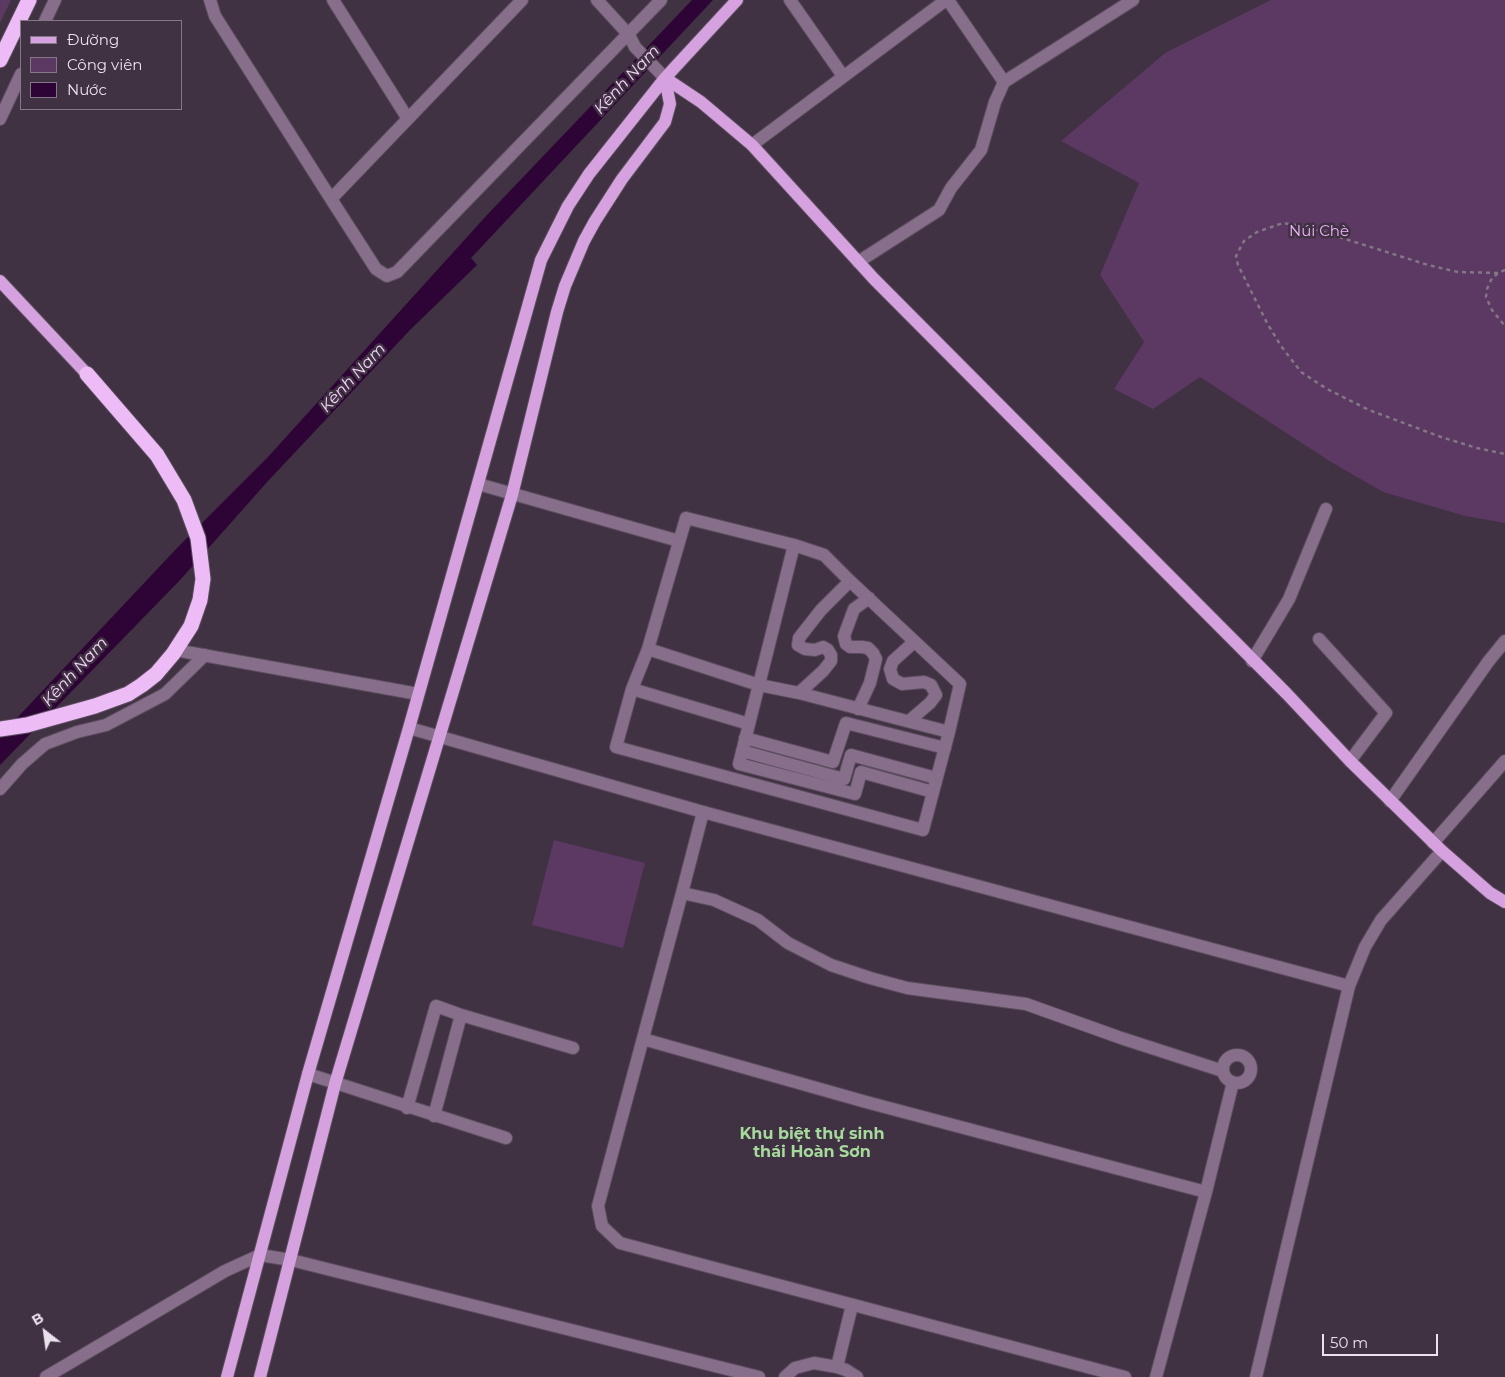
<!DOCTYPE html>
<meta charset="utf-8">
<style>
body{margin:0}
#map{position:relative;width:1505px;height:1377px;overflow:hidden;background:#403143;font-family:Montserrat,sans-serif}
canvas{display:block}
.legend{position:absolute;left:20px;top:20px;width:162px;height:90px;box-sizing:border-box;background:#403143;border:1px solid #847787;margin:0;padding:6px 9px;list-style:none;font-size:15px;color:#eae1ec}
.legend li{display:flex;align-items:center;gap:10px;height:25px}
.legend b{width:25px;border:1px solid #847787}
.north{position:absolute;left:20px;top:1307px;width:50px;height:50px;-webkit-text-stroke:4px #403143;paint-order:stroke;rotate:330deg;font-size:14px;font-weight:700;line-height:20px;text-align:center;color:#eae1ec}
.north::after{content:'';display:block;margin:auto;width:18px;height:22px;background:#eae1ec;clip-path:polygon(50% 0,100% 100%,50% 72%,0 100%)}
.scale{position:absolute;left:1322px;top:1334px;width:116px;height:22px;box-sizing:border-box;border:2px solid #eae1ec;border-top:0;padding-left:6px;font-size:15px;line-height:18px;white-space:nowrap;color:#eae1ec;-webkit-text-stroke:4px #403143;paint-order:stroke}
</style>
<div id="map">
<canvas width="1505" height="1377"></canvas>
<ul class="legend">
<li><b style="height:6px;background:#d5a2df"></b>Đường</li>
<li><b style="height:14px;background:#5b3962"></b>Công viên</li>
<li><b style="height:14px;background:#2d0435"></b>Nước</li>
</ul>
<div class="north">B</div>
<div class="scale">50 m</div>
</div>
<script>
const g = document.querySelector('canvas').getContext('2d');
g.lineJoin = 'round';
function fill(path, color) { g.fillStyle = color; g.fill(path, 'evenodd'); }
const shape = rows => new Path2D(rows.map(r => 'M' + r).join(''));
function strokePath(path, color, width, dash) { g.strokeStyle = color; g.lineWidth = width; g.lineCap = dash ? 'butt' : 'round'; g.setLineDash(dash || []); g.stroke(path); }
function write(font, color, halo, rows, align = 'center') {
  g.font = font + ' Montserrat,sans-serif'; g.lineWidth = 5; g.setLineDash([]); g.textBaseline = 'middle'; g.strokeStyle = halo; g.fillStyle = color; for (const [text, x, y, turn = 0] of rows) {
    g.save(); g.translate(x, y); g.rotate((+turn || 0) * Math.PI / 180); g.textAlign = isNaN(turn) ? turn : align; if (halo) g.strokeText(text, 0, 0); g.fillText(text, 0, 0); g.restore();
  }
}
const green = shape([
 [0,0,11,0,0,23],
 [1271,0,1505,0,1505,523,1465,516,1383,492,1331,462,1200,377,1153,409,1114,389,1144,342,1100,275,1139,183,1061,141,1165,53],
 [554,840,645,863,623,948,532,925]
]);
const water = shape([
 [692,0,713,0,471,258,477,265,410,330,268,481,181,579,0,765,0,736,179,546,268,457,487,215]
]);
const path = shape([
 [1505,270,1498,273,1491,280,1487,289,1486,297,1492,310,1505,326],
 [1498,273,1458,272,1428,265,1307,227,1283,223,1257,232,1244,241,1236,256,1238,265,1267,323,1281,346,1301,372,1327,389,1369,410,1441,437,1477,448,1505,454]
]);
const minor = shape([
 [210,0,215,16,331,199,376,269,387,276,397,272,661,0],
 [333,0,408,119],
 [597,0,629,35,635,47,665,78],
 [790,0,843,76],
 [948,0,1004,82],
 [45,21,55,0],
 [0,119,21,74],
 [752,145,946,0],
 [331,199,522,0],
 [858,262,939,210,951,188,981,150,995,102,1004,82,1133,0],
 [478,484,679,541],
 [686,518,794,545,824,555,850,581,960,684,949,732,923,830,616,747,632,689,648,649,686,518],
 [794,545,739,764,855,794,861,772,933,792],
 [1319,639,1386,713,1350,761],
 [648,649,759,685,799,693,949,732],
 [175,650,418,694],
 [1252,661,1289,599,1326,509],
 [632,689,749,724],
 [799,693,823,671,831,661,831,655,828,650,823,647,815,650,805,649,798,645,799,638,821,610,850,581],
 [858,709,870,683,876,659,873,653,868,648,862,647,850,647,846,644,844,636,854,609,869,598],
 [909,721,930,703,936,695,931,685,924,682,902,684,893,679,890,669,893,661,914,642],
 [409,728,703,812,1349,986,1256,1377],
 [745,738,833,762,846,723,945,748],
 [742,751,844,779,851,755,936,778],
 [0,789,22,764,45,744,77,732,106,725,165,694,205,655],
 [1390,801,1488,662,1505,641],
 [1433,843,1505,761],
 [682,893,703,812],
 [1349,986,1365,947,1381,920,1442,851],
 [643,1039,866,1102,1206,1192],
 '1223 1069a14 14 0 1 1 28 0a14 14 0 1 1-28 0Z',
 [308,1074,506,1138],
 [407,1108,436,1006,461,1015,573,1048],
 [434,1116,461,1015],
 [837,1367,852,1305],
 [46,1377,225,1271,260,1255,291,1260,759,1377],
 [785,1377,795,1368,814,1363,837,1367,846,1370,857,1377],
 [1125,1377,620,1243,602,1226,598,1206,682,893,714,900,758,920,788,943,831,965,870,978,907,988,1026,1004,1121,1038,1223,1071],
 [1156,1377,1206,1192,1233,1082]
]);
const major = shape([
 [665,78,701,102,752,145,874,279,1287,694,1350,761,1442,851,1490,893,1505,902],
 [0,281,87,374],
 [227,1377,308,1074,409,728,541,260,568,206,589,174,665,78,737,0],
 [260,1377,335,1084,512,495,557,312,565,286,584,241,595,221,622,179,665,122,670,104,665,78]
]);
const highway = shape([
 [0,60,29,0],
 [0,729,27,725,95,706,128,694,142,685,156,674,173,654,191,626,200,600,203,579,198,538,184,500,157,455,87,374]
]);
const parkNames = [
 ["Núi Chè",1319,232]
];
const waterNames = [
 ["Kênh Nam",627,80,-47],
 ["Kênh Nam",353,378,-47],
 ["Kênh Nam",75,672,-47]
];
const neighbourhoodNames = [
 ["Khu biệt thự sinh",812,1134],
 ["thái Hoàn Sơn",812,1152]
];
fill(green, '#5b3962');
fill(water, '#2d0435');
strokePath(minor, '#5b4d5e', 14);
strokePath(major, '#5b4d5e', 14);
strokePath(highway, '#5b4d5e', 17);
strokePath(path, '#837685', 2.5, [4, 4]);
strokePath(minor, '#876e8b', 12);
strokePath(major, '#d5a2df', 12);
strokePath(highway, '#edbcf7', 15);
write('15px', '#f0b3fc', '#403143', parkNames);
write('italic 16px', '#f5d6fb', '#403143', waterNames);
write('bold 16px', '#a6da9c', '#403143', neighbourhoodNames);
</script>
